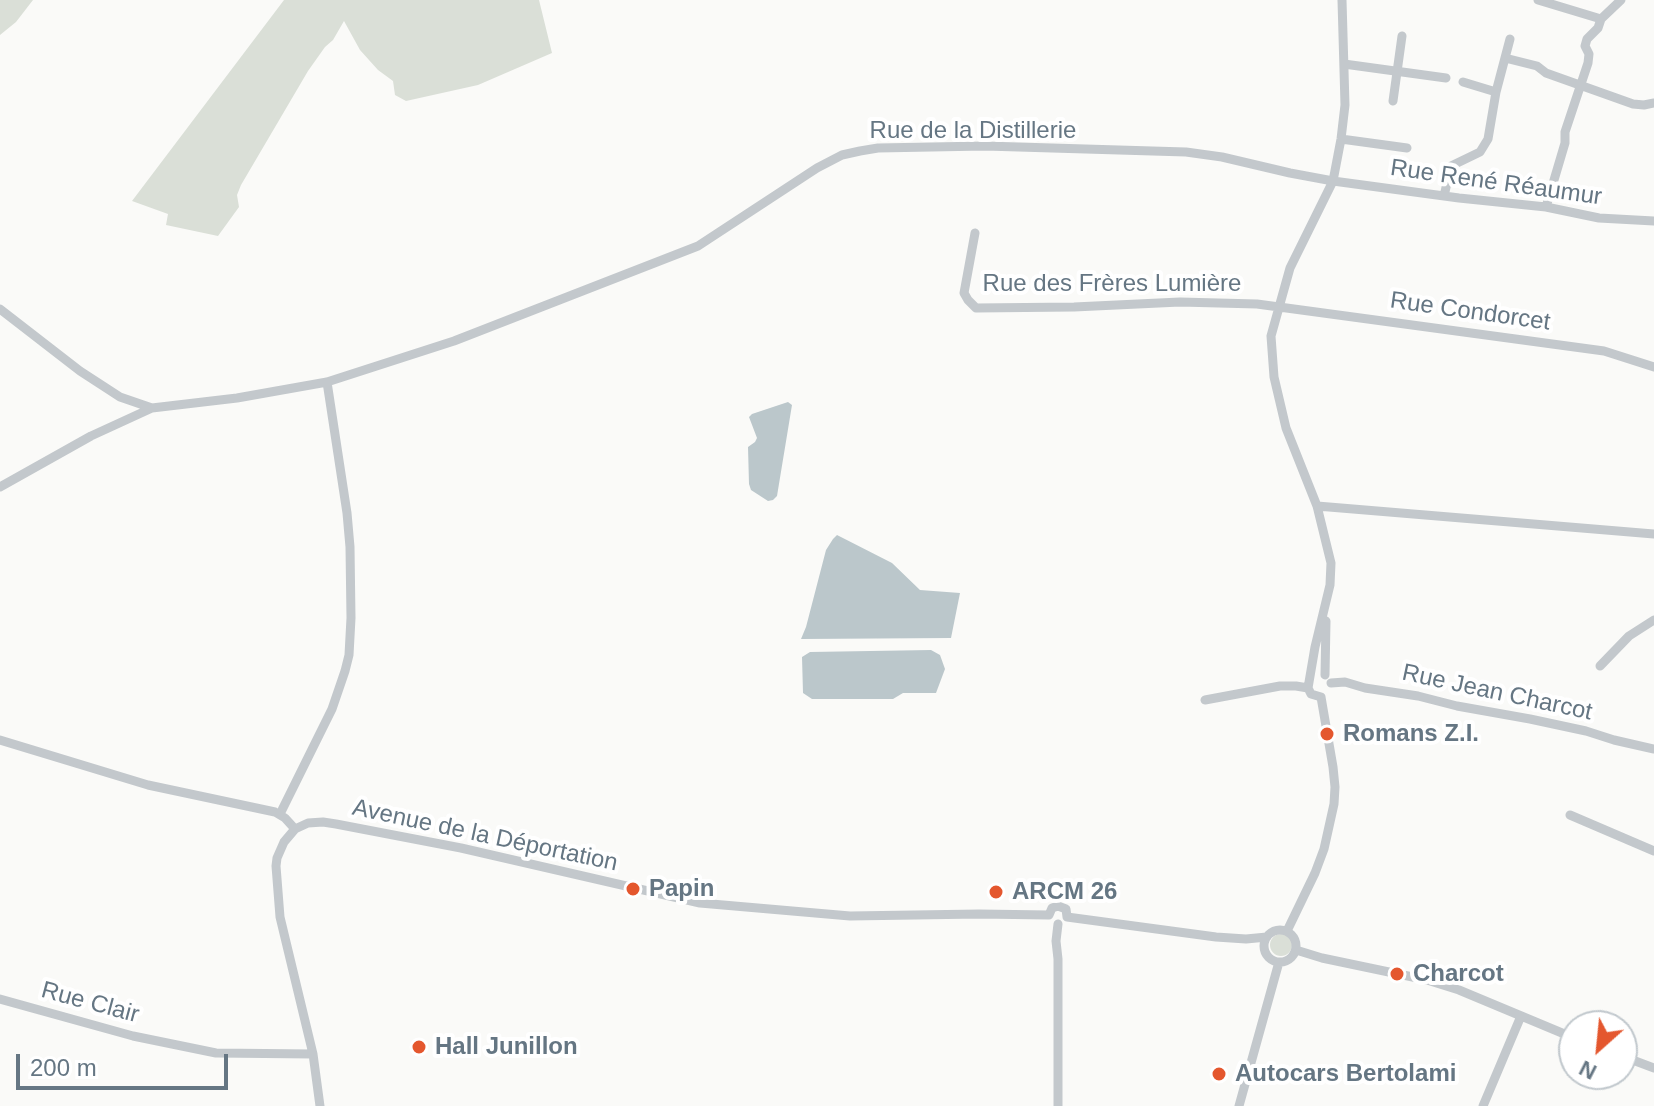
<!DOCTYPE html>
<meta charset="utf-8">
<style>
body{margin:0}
#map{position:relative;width:1654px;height:1106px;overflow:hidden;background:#fafaf8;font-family:Arial,sans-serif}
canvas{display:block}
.north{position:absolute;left:1558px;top:1010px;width:80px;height:80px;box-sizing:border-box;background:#fff;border:2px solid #c1c8cd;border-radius:50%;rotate:207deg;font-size:22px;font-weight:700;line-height:32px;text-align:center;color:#657683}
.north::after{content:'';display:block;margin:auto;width:28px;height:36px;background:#e4572e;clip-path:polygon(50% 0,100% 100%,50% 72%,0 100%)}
.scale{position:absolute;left:16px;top:1054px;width:212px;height:36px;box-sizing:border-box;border:4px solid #657683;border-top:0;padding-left:10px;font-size:24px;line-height:28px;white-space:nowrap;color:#657683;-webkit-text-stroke:6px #fff;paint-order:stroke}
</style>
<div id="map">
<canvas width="1654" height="1106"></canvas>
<div class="north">N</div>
<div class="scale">200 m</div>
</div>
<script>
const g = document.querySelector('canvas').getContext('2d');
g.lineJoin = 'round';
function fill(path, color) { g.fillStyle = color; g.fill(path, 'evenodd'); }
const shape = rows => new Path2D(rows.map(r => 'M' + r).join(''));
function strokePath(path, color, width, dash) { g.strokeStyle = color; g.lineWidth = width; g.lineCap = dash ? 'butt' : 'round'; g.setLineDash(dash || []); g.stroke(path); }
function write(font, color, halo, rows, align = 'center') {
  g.font = font + ' Arial,sans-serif'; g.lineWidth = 8; g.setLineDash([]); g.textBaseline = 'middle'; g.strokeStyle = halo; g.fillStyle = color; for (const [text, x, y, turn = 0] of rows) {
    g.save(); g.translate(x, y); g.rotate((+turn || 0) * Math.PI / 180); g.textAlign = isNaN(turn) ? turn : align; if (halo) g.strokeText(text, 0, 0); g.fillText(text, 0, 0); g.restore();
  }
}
const green = shape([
 [0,0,33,0,16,22,0,35],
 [284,0,539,0,552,53,478,85,406,101,395,95,393,81,378,70,360,50,344,21,333,40,325,47,308,71,241,185,237,195,239,207,218,236,166,225,168,214,132,201],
 '1270 945a11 11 0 1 1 22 0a11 11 0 1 1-22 0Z'
]);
const water = shape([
 [788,402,792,405,791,411,777,496,773,500,768,501,751,490,749,484,748,447,755,442,757,438,749,417,752,414],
 [837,535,892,563,920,590,960,593,951,638,801,639,806,627,826,550,833,539],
 [931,650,940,655,945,669,936,693,903,693,893,699,812,699,803,693,802,657,810,652]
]);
const minor = shape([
 [1538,0,1601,19,1621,0],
 [1505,58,1537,66,1546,73,1633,104,1644,105,1654,103],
 [1344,64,1446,78],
 [1496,92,1510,39],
 [1393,101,1402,36],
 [1341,139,1407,148],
 [1444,196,1451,166,1480,152,1488,139,1496,92,1463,82],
 [1546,207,1565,143,1565,132,1588,63,1589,54,1585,46,1587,39,1598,28,1601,19],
 [975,233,964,293,968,300,976,308,1074,307,1180,302,1257,304,1604,351,1654,367],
 [0,309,80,371,120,397,152,408],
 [0,487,91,436,152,408,237,398,327,382,454,341,698,246,817,168,842,155,860,151,878,148,985,146,1186,152,1222,157,1290,173,1333,181,1459,198,1546,207,1599,218,1654,221],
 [1317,506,1654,534],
 [1600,666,1629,636,1654,620],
 [1325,675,1326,621],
 [1331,683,1345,682,1365,688,1418,696,1457,706,1530,719,1586,731,1614,740,1654,749],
 [1308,688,1315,647,1330,585,1331,563,1317,506,1286,428,1274,377,1271,336,1290,268,1333,181,1341,139,1345,105,1342,0],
 [1205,700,1280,686,1296,686,1308,688,1311,694,1321,697],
 [0,740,148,785,275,812,285,818,295,829],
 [280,814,332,709,345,671,349,655,351,618,350,547,347,513,327,382],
 [1570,815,1654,851],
 [1049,915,1052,908,1058,906,1066,909,1067,917],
 [1067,917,1216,937,1246,939,1267,937],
 [1058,924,1056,941,1058,959,1058,1106],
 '1264 946a16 16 0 1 1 32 0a16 16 0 1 1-32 0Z',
 [1287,931,1315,873,1324,849,1334,804,1335,787,1333,767,1321,697],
 [1296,950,1322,958,1427,980,1459,990,1574,1038],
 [0,999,133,1036,216,1053,313,1054],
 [1622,1056,1654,1068],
 [320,1106,313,1054,280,917,276,866,277,858,284,842,295,829,308,823,323,822,336,824,461,848,700,903,850,916,979,914,1049,915],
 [1239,1106,1279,962],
 [1483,1106,1521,1016]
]);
const markers = [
 [1327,734,8,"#e4572e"],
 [633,889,8,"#e4572e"],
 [996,892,8,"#e4572e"],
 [1397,974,8,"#e4572e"],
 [419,1047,8,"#e4572e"],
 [1219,1074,8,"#e4572e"]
];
const streetNames = [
 ["Rue de la Distillerie",973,131],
 ["Rue René Réaumur",1496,183,8],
 ["Rue des Frères Lumière",1112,284],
 ["Rue Condorcet",1470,312,8],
 ["Rue Jean Charcot",1497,693,12],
 ["Avenue de la Déportation",485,836,12],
 ["Rue Clair",90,1003,15]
];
const poiNames = [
 ["Romans Z.I.",1343,734],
 ["Papin",649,889],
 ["ARCM 26",1012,892],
 ["Charcot",1413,974],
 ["Hall Junillon",435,1047],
 ["Autocars Bertolami",1235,1074]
];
fill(green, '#dadfd7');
fill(water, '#bbc7cb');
strokePath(minor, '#c3c8cc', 9);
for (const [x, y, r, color] of markers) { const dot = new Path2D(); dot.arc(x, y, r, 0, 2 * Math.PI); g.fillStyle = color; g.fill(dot); strokePath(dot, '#fff', 3); }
write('24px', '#657683', '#fff', streetNames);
write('bold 24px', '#657683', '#fff', poiNames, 'left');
</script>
